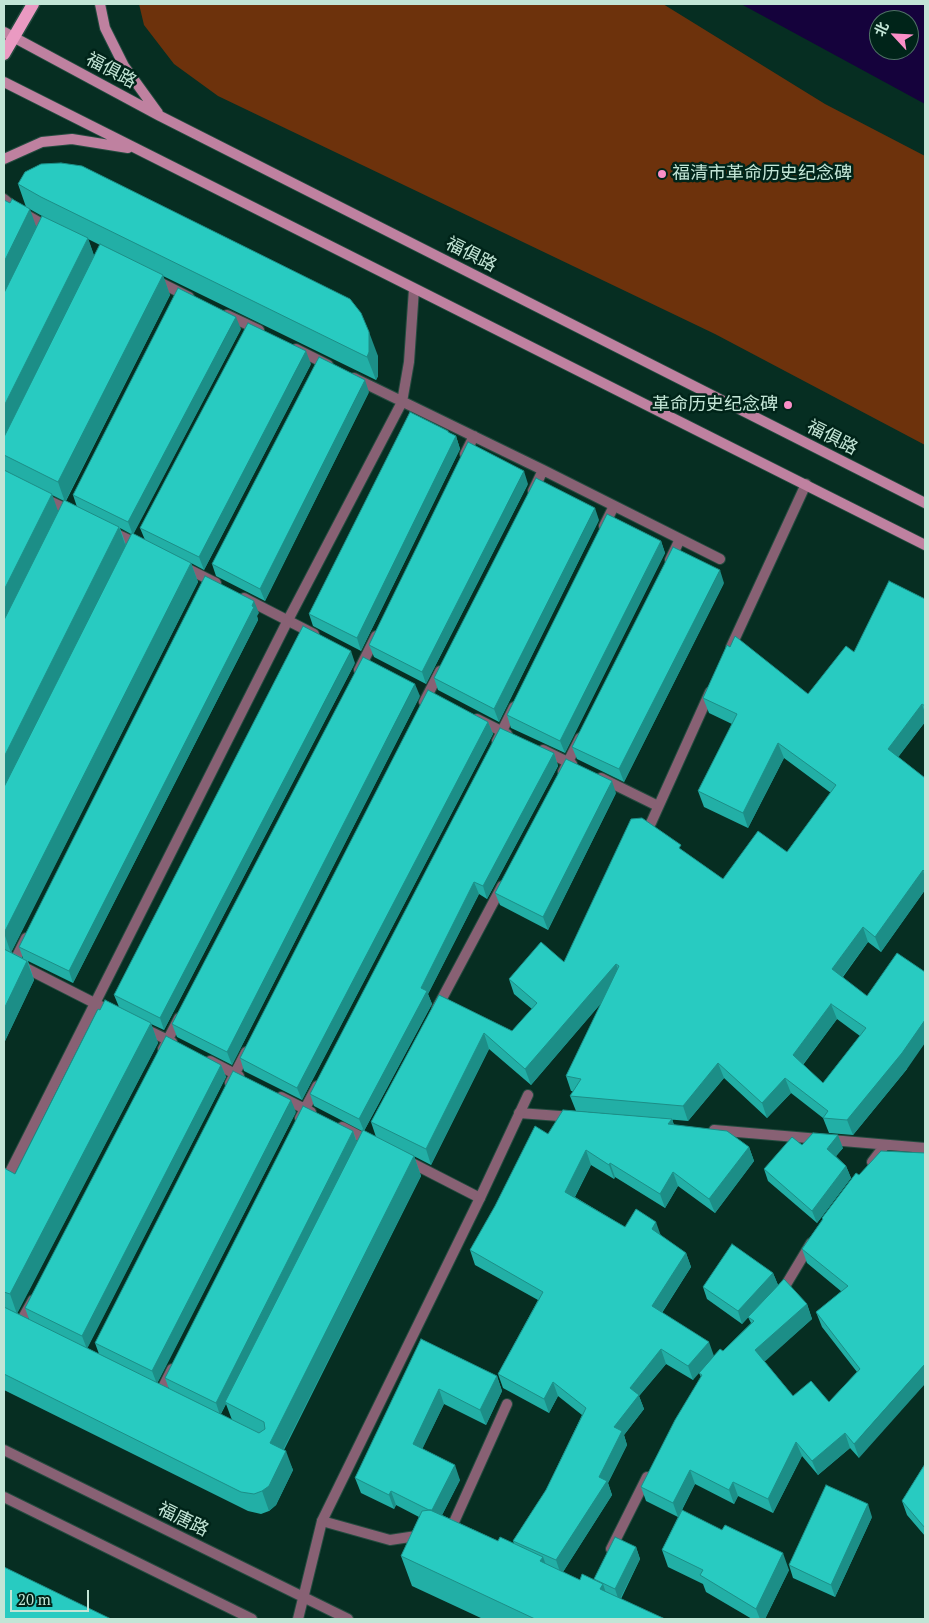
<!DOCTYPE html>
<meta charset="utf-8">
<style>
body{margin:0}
#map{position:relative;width:929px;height:1623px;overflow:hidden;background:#062e22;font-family:"PT Serif","Noto Sans SC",serif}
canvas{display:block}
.frame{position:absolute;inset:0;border:5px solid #c2e5d6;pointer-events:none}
.north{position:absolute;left:869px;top:10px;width:50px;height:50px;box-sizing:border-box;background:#002419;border:1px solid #4e7165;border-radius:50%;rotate:295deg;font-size:14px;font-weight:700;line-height:20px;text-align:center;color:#c2e5d6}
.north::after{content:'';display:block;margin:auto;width:18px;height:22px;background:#fa8fc7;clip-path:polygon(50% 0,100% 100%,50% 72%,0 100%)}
.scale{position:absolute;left:10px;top:1590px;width:79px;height:22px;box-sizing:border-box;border:2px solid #c2e5d6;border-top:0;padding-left:6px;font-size:15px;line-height:18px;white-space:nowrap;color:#c2e5d6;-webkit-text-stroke:4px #002419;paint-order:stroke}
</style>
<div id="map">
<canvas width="929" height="1623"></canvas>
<div class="frame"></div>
<div class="north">北</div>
<div class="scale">20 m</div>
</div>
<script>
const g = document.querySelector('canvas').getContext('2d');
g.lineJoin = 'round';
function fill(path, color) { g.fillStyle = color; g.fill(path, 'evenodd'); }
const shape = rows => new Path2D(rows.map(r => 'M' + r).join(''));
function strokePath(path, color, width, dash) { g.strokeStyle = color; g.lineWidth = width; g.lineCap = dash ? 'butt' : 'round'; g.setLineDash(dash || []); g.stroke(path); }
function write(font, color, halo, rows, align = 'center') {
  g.font = font + ' "PT Serif","Noto Sans SC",serif'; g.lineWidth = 5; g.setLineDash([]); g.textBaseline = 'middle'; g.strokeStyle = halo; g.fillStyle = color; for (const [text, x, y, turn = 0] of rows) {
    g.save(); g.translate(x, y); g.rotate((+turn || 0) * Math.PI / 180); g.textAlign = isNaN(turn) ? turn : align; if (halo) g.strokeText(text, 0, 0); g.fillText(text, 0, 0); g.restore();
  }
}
const green = shape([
 [139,4,663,4,825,104,925,156,925,445,715,334,218,96,174,64,144,25]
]);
const water = shape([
 [741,4,925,4,925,104],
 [879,20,909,20,909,50,879,50]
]);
const minor = shape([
 [4,199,16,209,46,226],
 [155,280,189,297],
 [227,315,259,330],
 [296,349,328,365],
 [354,378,543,470,720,559],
 [465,454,474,436],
 [533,491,543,470],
 [43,498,73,512],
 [604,526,614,506],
 [110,531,140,545],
 [670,560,680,539],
 [182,566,216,583],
 [244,598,314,634],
 [731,647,806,484],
 [359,670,376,636],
 [424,702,440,671],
 [477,719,507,734],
 [497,741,514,707],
 [543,750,572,764],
 [563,772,580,738],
 [601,778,658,806],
 [651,823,710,692],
 [4,957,114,1013],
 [14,962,26,938],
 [437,1008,502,886],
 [143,1028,172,1042],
 [163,1049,179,1018],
 [210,1061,239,1076],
 [230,1083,246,1052],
 [281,1097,311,1112],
 [519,1113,573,1117],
 [300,1118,317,1086],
 [342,1127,371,1142],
 [714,1130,925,1148],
 [406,1160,480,1198],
 [872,1162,885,1145],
 [4,1184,288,620,402,402,409,362,414,289],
 [781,1293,811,1243],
 [20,1323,33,1300],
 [160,1393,172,1369],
 [322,1521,390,1540,423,1535],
 [450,1531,507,1404],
 [611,1549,647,1477]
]);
const tertiary = shape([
 [4,1450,348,1619],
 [4,1497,252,1619],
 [298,1619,322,1521,480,1198,528,1095]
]);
const secondary = shape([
 [100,4,105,28,124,66,158,113],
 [4,32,160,116,925,503],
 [4,82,925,545],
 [4,159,42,142,72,139,128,148]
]);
const primary = shape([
 [4,54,33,4]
]);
const wall = shape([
 [18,184,378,356,378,376,376,380,163,276,170,295,66,501,77,507,73,495,241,329,133,534,145,540,140,528,311,364,204,570,191,563,198,582,11,952,23,958,19,947,259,613,257,616,258,620,73,983,28,961,34,980,5,1041,4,1040,4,200,36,227,42,216,26,207],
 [88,239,100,245,94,256],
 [52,495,64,501,58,512],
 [120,528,131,534,126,545],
 [369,392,265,601,216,576,212,564],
 [448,431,449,433,456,436,460,449,361,651,313,626,309,614],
 [528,484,426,684,374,657,369,645],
 [599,520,499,722,438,690,434,678],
 [661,541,665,553,565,753,511,728,507,715],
 [724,583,624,782,577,759,572,747],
 [925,599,925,722,898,757,925,778,925,890,881,952,868,942,843,977,907,1069,853,1135,829,1133,823,1118,791,1093,767,1118,724,1078,688,1121,576,1111,570,1096,573,1091,571,1091,566,1076,602,1002,531,1085,489,1049,431,1165,402,1150,414,1156,421,1176,284,1450,293,1470,276,1505,269,1511,261,1514,248,1511,4,1390,4,1168,15,1174,100,1010,119,1007,114,995,355,663,164,1030,151,1024,158,1043,17,1313,29,1319,25,1308,221,1065,226,1077,87,1348,99,1354,95,1343,296,1112,157,1383,169,1389,165,1378,353,1131,357,1142,362,1131,314,1106,310,1094,554,753,558,766,487,899,479,894,428,994,432,1004,364,1131,376,1137,371,1122,439,995,512,1031,532,1009,514,994,509,979,564,962,683,851,723,879,787,852,831,793,784,758,748,828,704,807,698,791,732,724,709,713,703,698,808,694,854,652],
 [837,1019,860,1036,823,1083,803,1065],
 [226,1404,232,1420,221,1414],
 [420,696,232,1065,177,1037,172,1024],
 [488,722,493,734,302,1100,244,1071,240,1058],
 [616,793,548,930,500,905,495,893],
 [672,1119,674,1125,749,1147,754,1161,715,1213,678,1186,665,1208,615,1177,614,1179,591,1165,575,1197,625,1227,661,1236,686,1253,691,1267,662,1313,709,1342,693,1380,666,1364,639,1396,644,1409,624,1435,627,1445,608,1483,612,1495,563,1572,580,1580,595,1580,636,1547,640,1559,621,1599,665,1619,483,1619,412,1586,401,1556,419,1517,396,1505,394,1509,361,1493,355,1478,421,1339,497,1376,502,1391,486,1425,444,1404,422,1449,460,1480,442,1515,498,1541,514,1544,513,1541,546,1490,582,1415,558,1396,549,1413,503,1388,498,1374,538,1300,475,1265,470,1250,548,1134],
 [802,1145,843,1148,836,1156,846,1166,851,1178,817,1223,768,1181,764,1169],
 [881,1151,859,1458,850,1448,818,1475,802,1456,773,1513,738,1496,734,1504,695,1484,682,1510,789,1570,765,1619,752,1619,706,1592,703,1584,668,1567,662,1550,678,1517,646,1501,641,1487,701,1377,699,1373,723,1351,751,1323,748,1317,807,1304,812,1319,764,1361,793,1396,829,1402,857,1372,822,1327,816,1312,842,1292,807,1263,802,1249,822,1220,822,1218],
 [773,1273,778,1285,742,1324,707,1299,703,1287],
 [925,1464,925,1536,907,1515,902,1501],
 [872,1517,835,1597,793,1578,789,1565]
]);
const shadedWall = shape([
 [30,209,37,229,4,296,4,262],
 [88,238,95,258,4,440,4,406],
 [163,275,170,295,65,502,58,482],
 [236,317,241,329,133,535,128,522],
 [369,332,378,356,378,376,376,380,367,357],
 [306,351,311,364,204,570,199,557],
 [365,380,369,392,265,601,260,589],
 [448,431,452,443,456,436,460,449,361,651,357,638],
 [524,471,528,484,426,684,422,672],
 [52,494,59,514,4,623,4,590],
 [595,508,599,520,499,722,494,709],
 [119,527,126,547,4,790,4,757],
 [661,541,665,553,565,753,560,741],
 [191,563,198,582,11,953,4,933],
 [720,570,724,583,624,782,619,769],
 [254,601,259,613,257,616,258,620,73,983,69,971],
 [351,651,355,663,164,1030,160,1018],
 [415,684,420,696,232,1065,227,1052],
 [922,704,925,713,925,722,893,764,888,749],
 [488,722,493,734,302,1100,297,1088],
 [778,743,784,758,748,828,743,813],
 [554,753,558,766,487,899,483,886],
 [612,781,616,793,548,930,543,917],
 [923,870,925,878,925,890,881,952,875,937],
 [474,882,479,894,428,994,432,1004,364,1131,359,1119,421,988],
 [863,927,868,942,837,984,832,969],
 [27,961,34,980,5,1041,4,1037,4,1009],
 [616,964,622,979,531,1085,525,1069],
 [831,1004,837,1019,798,1071,793,1055],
 [925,1020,925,1043,907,1069,853,1135,847,1120],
 [151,1023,158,1043,17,1314,10,1294],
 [484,1033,489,1049,431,1165,426,1149],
 [718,1063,724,1078,688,1121,683,1106],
 [221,1065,226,1077,87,1349,82,1336],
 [785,1078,791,1093,767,1118,762,1103],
 [291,1100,296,1112,157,1384,152,1371],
 [672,1119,677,1134,668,1124],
 [353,1131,357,1144,225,1402,226,1404,220,1415,216,1403],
 [838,1135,843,1148,832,1161,827,1149],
 [749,1147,754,1161,715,1213,709,1199],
 [586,1150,591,1165,570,1206,565,1192],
 [414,1156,421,1176,277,1462,270,1443],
 [610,1163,615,1177,614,1179,609,1165],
 [846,1166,851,1178,817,1223,812,1211],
 [673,1172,678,1186,665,1208,660,1194],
 [656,1222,661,1236,652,1229],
 [686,1253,691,1267,657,1320,652,1306],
 [773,1273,778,1285,742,1324,738,1311],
 [807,1304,812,1319,761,1365,755,1350],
 [709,1342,714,1356,693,1380,688,1366],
 [661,1349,666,1364,639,1396,644,1409,624,1435,627,1445,608,1483,612,1495,561,1575,556,1560,599,1477,614,1427,630,1388],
 [925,1364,925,1384,859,1458,854,1444],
 [497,1376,502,1391,486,1425,480,1410],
 [553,1382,558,1396,549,1413,544,1399],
 [439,1389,444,1404,418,1458,413,1444],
 [845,1433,850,1448,818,1475,812,1461],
 [796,1442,802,1456,773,1513,768,1499],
 [286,1451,293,1470,276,1505,269,1511,262,1491],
 [455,1465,460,1480,437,1525,431,1511],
 [690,1470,695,1484,678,1517,673,1503],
 [733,1482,738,1496,734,1504,729,1490],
 [391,1491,396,1505,394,1509,389,1495],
 [868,1504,872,1517,835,1597,831,1585],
 [636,1547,640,1559,619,1601,615,1589],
 [783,1553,789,1570,765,1619,760,1619,756,1609],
 [543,1557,554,1586,540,1561],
 [603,1584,613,1614,600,1589]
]);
const building = shape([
 [61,163,82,166,350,299,361,313,369,332,369,352,367,357,41,197,18,184,25,172,41,164,61,163],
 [12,199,30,209,4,262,4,200,10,203,12,199],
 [42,216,88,238,4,406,4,293,42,216],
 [100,244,163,275,58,482,4,455,4,437,100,244],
 [178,288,236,317,128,522,73,495,178,288],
 [248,323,306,351,199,557,140,528,248,323],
 [319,357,365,380,260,589,212,564,319,357],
 [410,412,448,431,448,432,456,436,357,638,309,614,410,412],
 [468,442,524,471,422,672,369,645,468,442],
 [4,470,52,494,4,590,4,470],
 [536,478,595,508,494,709,434,678,536,478],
 [64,500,119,527,4,757,4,620,64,500],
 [607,514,661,541,560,741,507,715,607,514],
 [132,533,191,563,4,933,4,787,132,533],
 [673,547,720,570,619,769,572,747,673,547],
 [205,576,254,601,252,606,254,607,69,971,19,947,205,576],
 [889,581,925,599,925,706,922,704,888,749,925,778,925,872,923,870,875,937,863,927,832,969,867,996,897,953,925,972,925,1020,902,1053,847,1120,823,1118,828,1111,785,1078,762,1103,718,1063,683,1106,570,1096,581,1079,566,1076,619,966,616,964,525,1069,484,1033,426,1149,371,1122,439,995,512,1031,537,1003,509,979,541,942,564,962,631,819,642,818,681,845,679,848,723,879,758,831,787,852,836,785,778,743,743,813,698,791,737,714,703,698,727,645,730,647,735,636,808,694,846,646,854,652,889,581],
 [831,1004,866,1028,823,1083,793,1055,831,1004],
 [303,626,351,651,160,1018,114,995,303,626],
 [363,657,415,684,227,1052,172,1024,363,657],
 [428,690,488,722,297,1088,240,1058,428,690],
 [500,728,554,753,483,886,474,882,421,988,427,991,359,1119,310,1094,500,728],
 [566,759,612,781,543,917,495,893,566,759],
 [4,949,27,961,4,1009,4,949],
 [105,1000,151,1023,10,1294,4,1292,4,1168,15,1174,98,1009,100,1010,105,1000],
 [166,1036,221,1065,82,1336,25,1308,166,1036],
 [233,1071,291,1100,152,1371,95,1343,233,1071],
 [303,1106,353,1131,216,1403,165,1378,303,1106],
 [563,1110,672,1119,668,1124,727,1131,749,1147,709,1199,673,1172,660,1194,610,1163,609,1165,586,1150,565,1192,625,1227,636,1209,656,1222,652,1229,686,1253,652,1306,709,1342,688,1366,661,1349,630,1388,639,1395,614,1427,622,1431,599,1477,607,1481,556,1560,513,1541,546,1490,586,1408,553,1382,544,1399,498,1374,543,1292,470,1250,495,1206,535,1126,548,1134,563,1110],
 [363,1130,414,1156,270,1443,286,1451,269,1486,262,1491,254,1494,241,1492,4,1374,4,1307,259,1433,265,1429,264,1422,225,1402,363,1130],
 [813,1133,838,1135,827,1149,846,1166,812,1211,764,1169,792,1137,802,1145,813,1133],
 [881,1151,925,1153,925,1364,854,1444,845,1433,812,1461,796,1442,768,1499,733,1482,729,1490,690,1470,673,1503,641,1487,675,1420,702,1375,699,1373,720,1349,723,1351,754,1321,748,1317,784,1279,807,1304,755,1350,793,1396,811,1381,829,1402,860,1369,816,1312,848,1286,802,1249,823,1219,822,1218,856,1173,859,1175,881,1151],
 [732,1244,773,1273,738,1311,703,1287,732,1244],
 [421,1339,497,1376,480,1410,439,1389,413,1444,455,1465,432,1510,429,1510,391,1491,389,1495,355,1478,421,1339],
 [925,1464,925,1528,902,1501,925,1464],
 [826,1485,868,1504,831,1585,789,1565,826,1485],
 [430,1510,498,1541,500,1537,543,1557,540,1561,580,1580,582,1574,603,1584,600,1589,665,1619,535,1619,401,1556,422,1511,430,1510],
 [682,1510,722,1530,725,1525,783,1553,756,1609,700,1575,703,1570,662,1550,682,1510],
 [615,1537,636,1547,615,1589,594,1579,615,1537],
 [4,1567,111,1619,4,1619,4,1567]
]);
const markers = [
 [662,174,5,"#fa8fc7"],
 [788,405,5,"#fa8fc7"]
];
const streetNames = [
 ["福俱路",111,71,28],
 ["福俱路",471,255,27],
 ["福俱路",832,438,27],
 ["福唐路",183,1520,26]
];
const poiNames = [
 ["福清市革命历史纪念碑",672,174],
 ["革命历史纪念碑",778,405,"right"]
];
fill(green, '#6d320c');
fill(water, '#15023c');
strokePath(minor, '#244b3f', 12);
strokePath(tertiary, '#244b3f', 12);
strokePath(secondary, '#244b3f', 12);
strokePath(primary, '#244b3f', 15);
strokePath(minor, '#886174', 10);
strokePath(tertiary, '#886174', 10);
strokePath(secondary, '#bf81a0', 10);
strokePath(primary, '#ea9ac2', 12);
fill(wall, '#22afa6');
fill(shadedWall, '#1c8e87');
fill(building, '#28cbc1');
strokePath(building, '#1c8e87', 1);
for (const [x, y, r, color] of markers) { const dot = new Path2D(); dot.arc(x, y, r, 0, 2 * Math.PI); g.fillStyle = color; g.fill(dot); strokePath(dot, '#002419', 2); }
write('18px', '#c2e5d6', '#002419', streetNames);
write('18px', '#c2e5d6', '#002419', poiNames, 'left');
</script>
